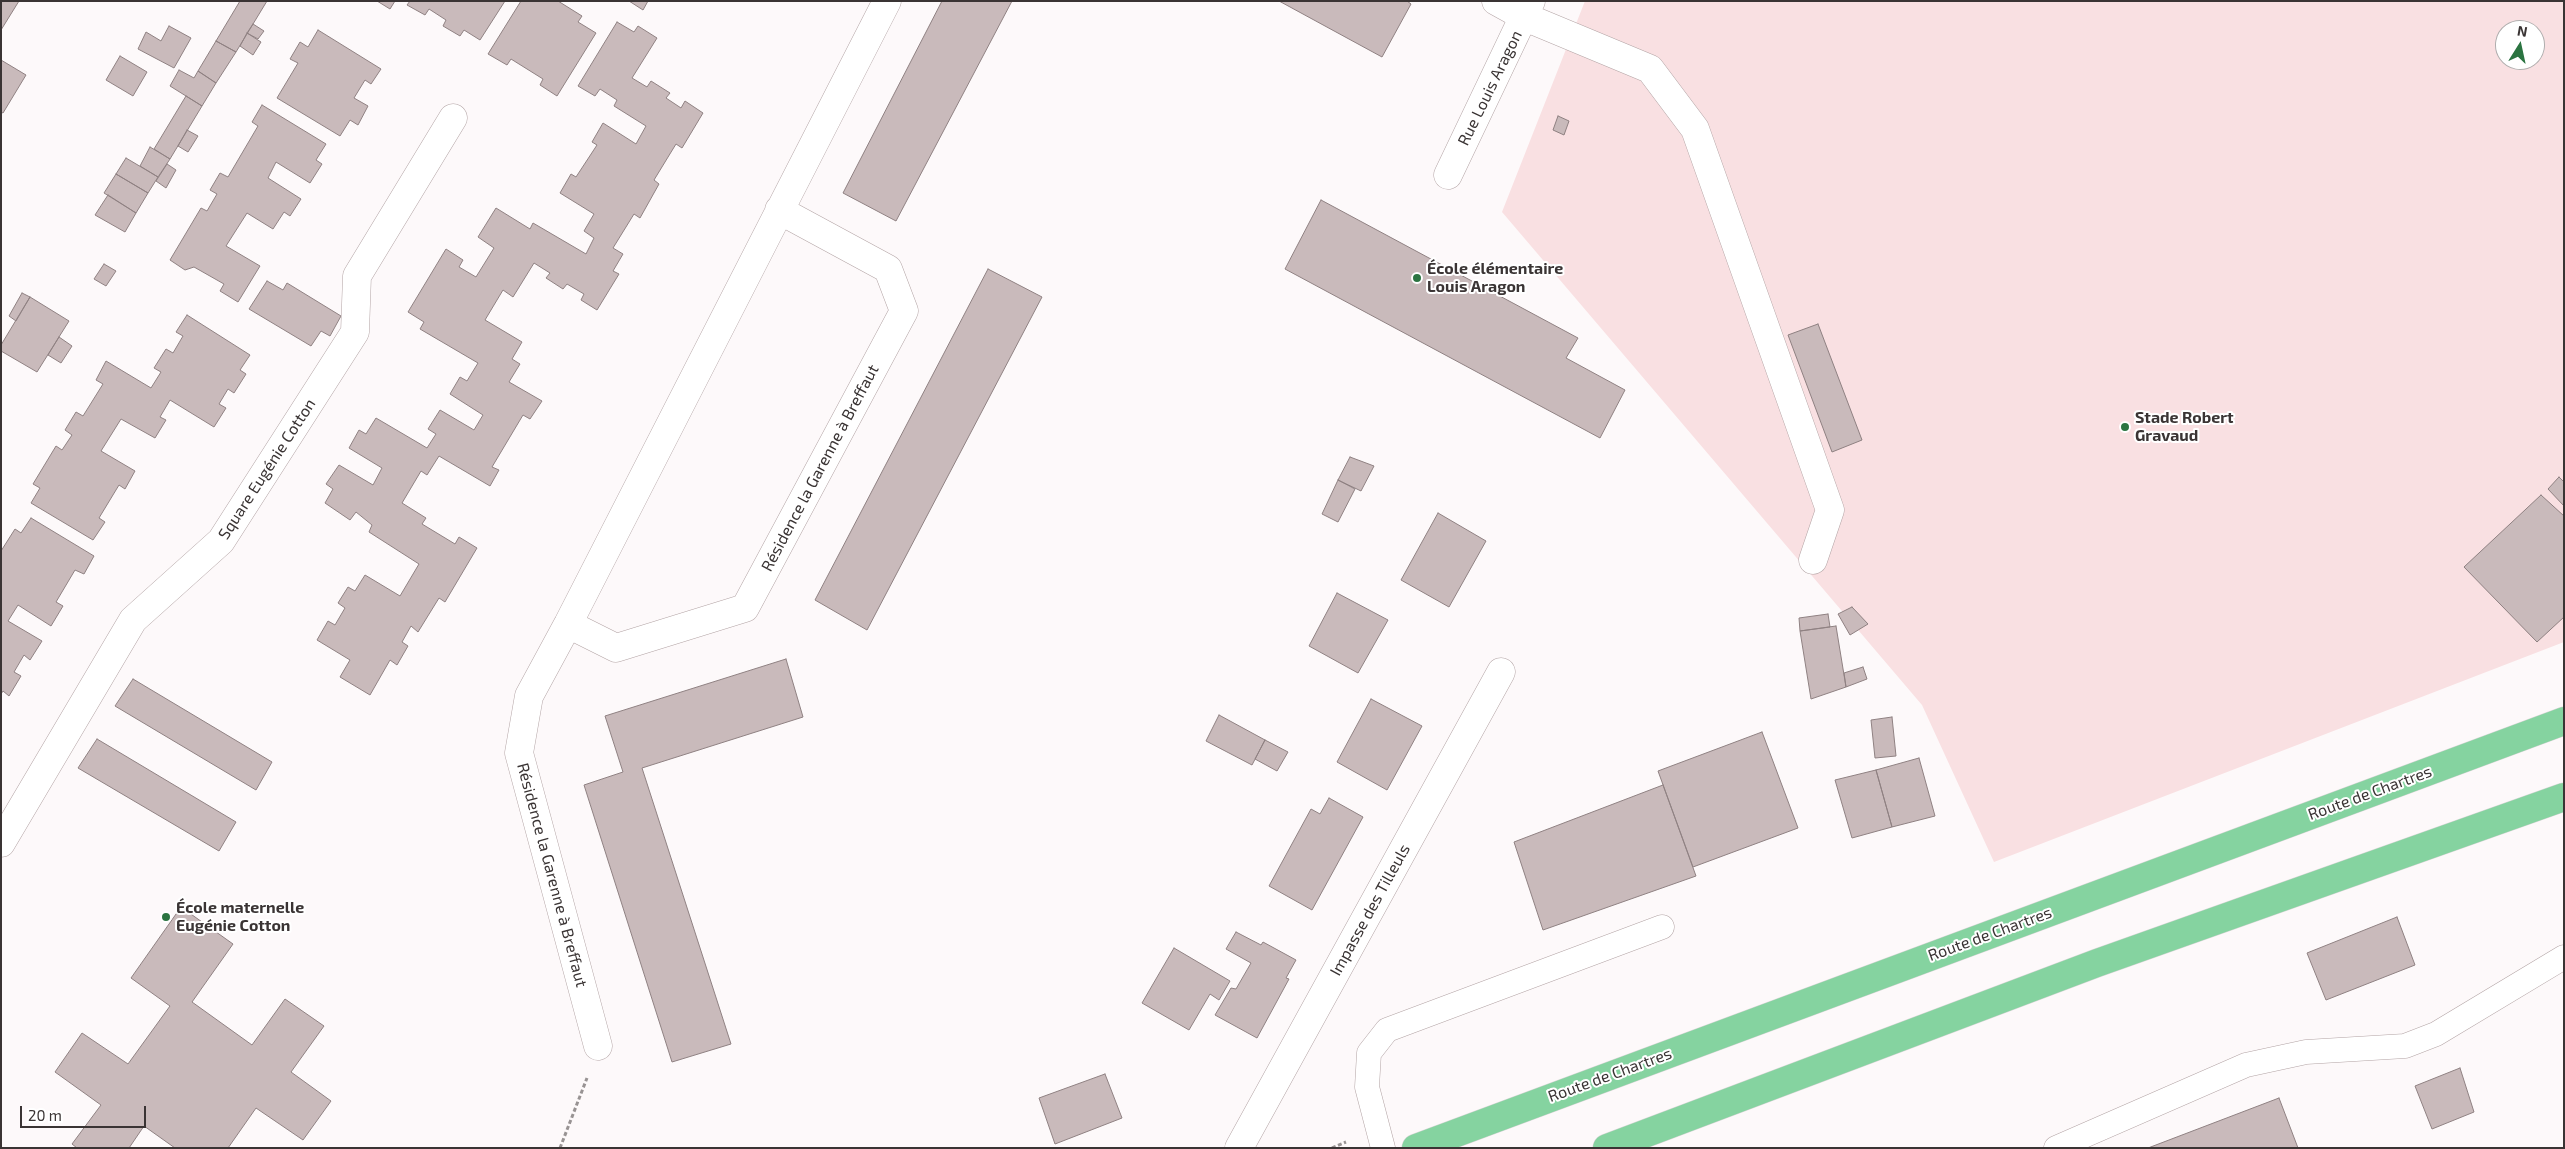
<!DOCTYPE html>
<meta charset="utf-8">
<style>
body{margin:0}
#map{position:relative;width:2565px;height:1149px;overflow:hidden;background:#fdf9fa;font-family:"Exo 2",sans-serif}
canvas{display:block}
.frame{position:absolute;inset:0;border:2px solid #3a3434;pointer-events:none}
.north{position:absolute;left:2495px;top:20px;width:50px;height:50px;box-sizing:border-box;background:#fff;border:1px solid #b0aeae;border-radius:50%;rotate:10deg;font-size:14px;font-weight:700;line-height:20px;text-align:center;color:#3a3434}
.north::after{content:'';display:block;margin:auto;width:18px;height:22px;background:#2b7441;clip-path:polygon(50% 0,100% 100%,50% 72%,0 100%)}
.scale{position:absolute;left:20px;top:1106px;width:126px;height:22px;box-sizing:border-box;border:2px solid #3a3434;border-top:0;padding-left:6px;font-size:15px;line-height:18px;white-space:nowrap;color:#3a3434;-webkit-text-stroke:4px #fff;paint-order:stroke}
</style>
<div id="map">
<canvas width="2565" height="1149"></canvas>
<div class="frame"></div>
<div class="north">N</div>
<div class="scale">20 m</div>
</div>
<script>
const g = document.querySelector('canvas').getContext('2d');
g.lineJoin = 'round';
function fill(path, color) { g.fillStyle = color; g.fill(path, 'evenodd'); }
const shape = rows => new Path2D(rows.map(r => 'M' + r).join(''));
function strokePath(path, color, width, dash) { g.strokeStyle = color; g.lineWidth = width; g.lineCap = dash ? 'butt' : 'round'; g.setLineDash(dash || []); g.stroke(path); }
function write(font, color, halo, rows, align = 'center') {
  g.font = font + ' "Exo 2",sans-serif'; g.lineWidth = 4; g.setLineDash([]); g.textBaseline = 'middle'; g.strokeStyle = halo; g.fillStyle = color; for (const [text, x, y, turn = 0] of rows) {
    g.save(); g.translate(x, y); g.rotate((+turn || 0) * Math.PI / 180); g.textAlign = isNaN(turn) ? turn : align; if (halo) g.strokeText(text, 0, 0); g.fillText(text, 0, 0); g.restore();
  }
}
const green = shape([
 [1585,1,2564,1,2564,642,1994,862,1922,705,1502,212],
 [2505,30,2535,30,2535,60,2505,60]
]);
const building = shape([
 [1,1,19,1,1,30,1,1],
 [240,1,267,1,236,52,216,41,240,1],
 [377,1,395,1,390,9,377,1],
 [410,1,505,1,480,40,464,30,460,36,443,26,446,20,429,9,425,15,407,5,410,1],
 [521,1,558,1,582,16,578,22,596,33,557,96,540,85,543,79,511,59,507,65,488,54,521,1],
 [629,1,648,1,643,10,629,1],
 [942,1,1012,1,896,221,843,193,942,1],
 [1279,1,1407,1,1411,4,1382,57,1279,1],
 [617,22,634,32,638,26,657,38,632,78,647,87,651,81,670,93,666,98,681,108,685,101,703,113,682,148,676,144,654,180,659,184,640,218,634,214,613,248,623,254,613,271,619,274,597,310,581,300,584,294,567,284,563,289,546,278,550,273,534,263,513,297,503,290,485,320,522,342,512,359,520,364,509,382,542,401,530,419,523,415,492,467,499,470,490,486,439,456,427,475,421,471,402,503,426,518,422,524,455,544,459,537,477,548,445,602,439,598,418,632,411,626,402,642,408,646,397,665,390,660,370,695,340,677,350,660,317,640,328,621,335,625,345,608,338,603,348,587,355,591,365,575,400,596,419,564,369,532,372,525,356,512,350,520,325,503,333,489,326,484,339,465,373,485,382,468,349,448,359,430,366,434,376,418,427,448,436,434,428,429,440,410,474,430,483,415,450,394,460,377,467,381,478,363,420,329,424,322,408,312,446,249,463,260,459,267,476,277,494,248,478,237,496,208,530,229,533,223,586,254,594,238,584,231,594,214,560,193,571,174,576,177,597,145,592,142,603,123,636,144,646,126,614,106,617,100,600,89,595,96,578,86,617,22],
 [253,24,264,31,258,39,247,33,253,24],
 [169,26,191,38,174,68,138,49,146,32,161,41,169,26],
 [318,30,381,69,371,84,365,80,354,98,368,106,358,125,350,120,340,136,277,98,298,63,290,59,300,42,308,47,318,30],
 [247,33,261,42,253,55,240,46,247,33],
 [216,41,236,52,216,83,198,71,216,41],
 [120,56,147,72,133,96,106,80,120,56],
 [1,60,26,75,3,113,1,112,1,60],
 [179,70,194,78,198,71,216,83,202,106,170,86,179,70],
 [186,96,202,106,170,159,154,149,186,96],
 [262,105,326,144,316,160,322,164,310,183,276,162,268,178,301,199,290,216,284,212,273,229,247,213,226,246,260,266,238,302,220,291,224,284,194,267,185,270,170,260,201,208,207,211,217,194,210,190,220,173,228,177,258,126,252,122,262,105],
 [1558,116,1569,121,1564,135,1553,130,1558,116],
 [187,130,198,136,188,152,178,146,187,130],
 [150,147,170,159,158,177,140,166,150,147],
 [126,158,158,177,148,193,116,174,126,158],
 [167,164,176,170,166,188,156,181,167,164],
 [116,174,148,193,136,213,104,193,116,174],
 [108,195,136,213,125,232,95,215,108,195],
 [1321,200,1578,338,1566,358,1625,390,1600,438,1285,269,1321,200],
 [104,264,116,271,106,286,94,279,104,264],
 [988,269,1042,297,867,630,815,600,988,269],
 [267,281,283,290,287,283,341,316,330,336,321,331,311,346,249,309,267,281],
 [22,293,30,297,16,321,9,316,22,293],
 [30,297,69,321,37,372,1,351,1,345,30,297],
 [187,315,250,355,240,370,246,374,234,393,228,389,219,404,226,408,214,427,170,400,160,417,166,420,155,438,121,419,101,451,135,471,125,489,119,485,99,518,105,522,93,540,31,503,40,488,33,484,56,446,62,450,72,435,65,430,76,412,83,416,103,384,96,380,106,361,151,388,161,372,154,368,166,349,173,353,183,336,176,332,187,315],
 [1818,324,1862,440,1832,452,1788,335,1818,324],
 [59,337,72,346,61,363,48,355,59,337],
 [1350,457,1374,466,1361,491,1338,480,1350,457],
 [2559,477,2564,482,2564,506,2548,489,2559,477],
 [1338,480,1355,489,1338,522,1322,514,1338,480],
 [2541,495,2564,516,2564,617,2537,642,2464,567,2541,495],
 [1438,513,1486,541,1449,607,1401,580,1438,513],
 [31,518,94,556,84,574,75,570,56,602,63,606,51,626,18,605,8,621,42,641,30,660,24,655,14,672,21,676,9,696,3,691,1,694,1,551,15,529,21,533,31,518],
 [1337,593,1388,620,1358,673,1309,646,1337,593],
 [1852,607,1868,624,1850,635,1838,614,1852,607],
 [1828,614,1830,627,1800,631,1799,618,1828,614],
 [1836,626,1846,687,1811,699,1800,631,1836,626],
 [786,659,803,717,642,768,731,1044,672,1062,584,785,623,772,605,716,786,659],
 [1863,667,1867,679,1846,687,1844,673,1863,667],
 [133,679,272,762,256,790,115,706,133,679],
 [1371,699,1422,726,1387,790,1337,762,1371,699],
 [1219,715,1265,740,1252,765,1206,741,1219,715],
 [1892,717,1896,756,1875,758,1871,720,1892,717],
 [1762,732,1798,828,1693,867,1658,771,1762,732],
 [97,739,236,822,219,851,78,768,97,739],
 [1265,740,1288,752,1277,771,1255,759,1265,740],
 [1919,758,1935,816,1892,827,1876,770,1919,758],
 [1876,770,1892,827,1852,838,1835,780,1876,770],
 [1663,785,1696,876,1543,930,1514,842,1663,785],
 [1329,798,1363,817,1312,910,1269,886,1311,809,1320,814,1329,798],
 [181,907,233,944,192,1002,252,1045,285,999,324,1026,291,1072,331,1101,303,1140,256,1108,228,1148,175,1148,144,1126,129,1148,77,1148,72,1144,101,1105,55,1072,82,1033,128,1064,170,1006,131,978,181,907],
 [2397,917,2415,965,2326,1000,2307,953,2397,917],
 [1236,932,1261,945,1263,942,1296,960,1286,978,1289,979,1257,1038,1215,1015,1231,988,1236,989,1251,963,1226,949,1236,932],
 [1174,948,1230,981,1219,1000,1210,994,1189,1030,1142,1003,1174,948],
 [2460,1068,2474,1112,2432,1129,2415,1086,2460,1068],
 [1105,1074,1122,1118,1055,1144,1039,1098,1105,1074],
 [2279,1098,2298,1148,2148,1148,2279,1098]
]);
const path = shape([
 [560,1148,587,1078],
 [1332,1148,1346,1142]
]);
const lane = shape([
 [1383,1148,1367,1087,1369,1053,1387,1030,1662,927],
 [2056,1148,2246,1065,2306,1052,2405,1046,2436,1034,2564,957]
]);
const street = shape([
 [1496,1,1525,17,1650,69,1695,129,1830,510,1813,560],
 [1448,175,1531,1],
 [568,624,616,648,745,608,904,311,888,269,779,210],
 [1,843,133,620,221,541,355,332,357,276,453,118],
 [598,1046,519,753,529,696,568,624,887,1],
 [1239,1148,1501,672]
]);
const primary = shape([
 [1416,1148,2564,721],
 [1607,1148,2097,963,2564,797]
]);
const markers = [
 [1417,278,5,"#2b7441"],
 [2125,427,5,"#2b7441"],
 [166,917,5,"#2b7441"]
];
const streetNames = [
 ["Rue Louis Aragon",1490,88,-64],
 ["Résidence la Garenne à Breffaut",820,468,-62],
 ["Square Eugénie Cotton",267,469,-57],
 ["Route de Chartres",2370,793,-20],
 ["Résidence la Garenne à Breffaut",552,875,75],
 ["Impasse des Tilleuls",1370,910,-61],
 ["Route de Chartres",1990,934,-20],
 ["Route de Chartres",1610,1075,-20]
];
const poiNames = [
 ["École élémentaire",1427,269],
 ["Louis Aragon",1427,287],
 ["Stade Robert",2135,418],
 ["Gravaud",2135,436],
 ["École maternelle",176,908],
 ["Eugénie Cotton",176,926]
];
fill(green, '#f9e0e2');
fill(building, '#c9babb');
strokePath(building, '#8f8182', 1);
strokePath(lane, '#b3a4a5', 25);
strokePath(street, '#b3a4a5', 29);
strokePath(primary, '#d8d6d6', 29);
strokePath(path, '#989393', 3, [4, 2.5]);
strokePath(lane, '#fff', 24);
strokePath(street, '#fff', 28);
strokePath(primary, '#85d3a0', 28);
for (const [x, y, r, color] of markers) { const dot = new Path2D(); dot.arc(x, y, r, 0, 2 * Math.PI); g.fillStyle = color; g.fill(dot); strokePath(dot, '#fff', 2); }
write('16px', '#3a3434', '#fff', streetNames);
write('bold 16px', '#3a3434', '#fff', poiNames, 'left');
</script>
